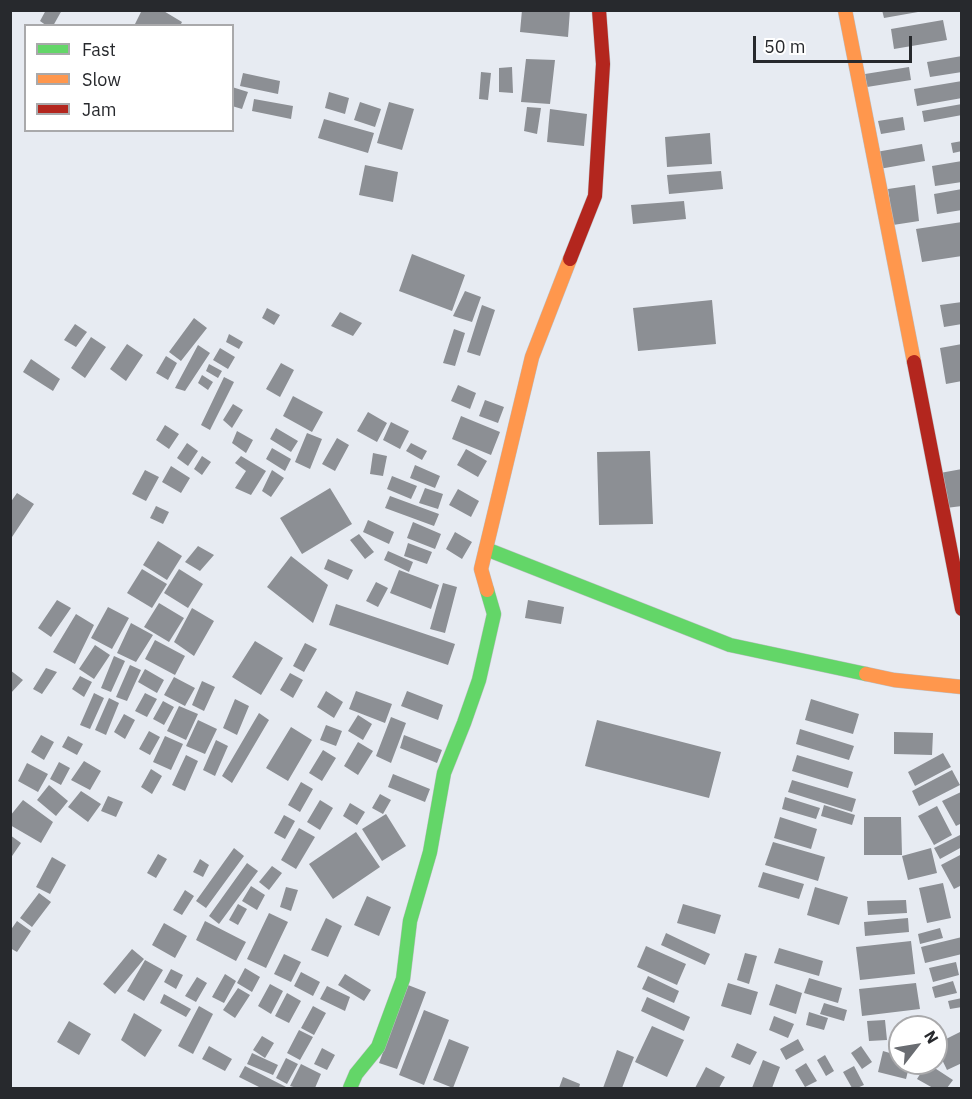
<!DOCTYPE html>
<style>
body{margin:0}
#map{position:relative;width:972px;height:1099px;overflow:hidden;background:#e7ebf2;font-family:"IBM Plex Sans",sans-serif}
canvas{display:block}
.frame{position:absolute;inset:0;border:12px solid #27292d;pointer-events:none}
.legend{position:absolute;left:24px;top:24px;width:210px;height:108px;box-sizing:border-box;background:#fff;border:2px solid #a9a9ab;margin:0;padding:8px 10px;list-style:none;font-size:18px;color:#27292d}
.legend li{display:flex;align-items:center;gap:12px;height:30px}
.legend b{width:30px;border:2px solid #a9a9ab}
.north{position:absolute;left:888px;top:1015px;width:60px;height:60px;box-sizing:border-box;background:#fff;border:2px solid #a9a9ab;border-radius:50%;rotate:59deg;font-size:16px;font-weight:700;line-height:24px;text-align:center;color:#27292d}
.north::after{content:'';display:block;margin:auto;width:21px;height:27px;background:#6a6d72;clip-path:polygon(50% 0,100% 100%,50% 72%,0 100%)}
.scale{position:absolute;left:753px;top:36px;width:159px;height:27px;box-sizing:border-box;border:3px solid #27292d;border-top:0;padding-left:8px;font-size:18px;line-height:21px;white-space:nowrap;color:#27292d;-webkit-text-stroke:4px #fff;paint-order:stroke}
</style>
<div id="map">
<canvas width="972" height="1099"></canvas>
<div class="frame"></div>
<ul class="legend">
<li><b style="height:8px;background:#63d668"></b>Fast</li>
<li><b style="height:8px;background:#ff974d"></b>Slow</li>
<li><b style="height:8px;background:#b3261e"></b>Jam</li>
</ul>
<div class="north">N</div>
<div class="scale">50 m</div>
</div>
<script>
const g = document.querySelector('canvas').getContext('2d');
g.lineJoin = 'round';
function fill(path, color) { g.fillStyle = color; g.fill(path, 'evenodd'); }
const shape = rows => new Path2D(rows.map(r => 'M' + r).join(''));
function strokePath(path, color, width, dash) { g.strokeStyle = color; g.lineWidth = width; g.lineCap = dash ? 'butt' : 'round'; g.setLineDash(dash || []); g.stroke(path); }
const building = shape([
 [46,10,62,10,53,26,47,26,40,21],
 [142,10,162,10,182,22,180,26,134,26],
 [522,10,570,10,568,37,520,32],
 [882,10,918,10,918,12,884,18],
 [943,20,947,40,894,49,891,29],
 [962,56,962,72,930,77,927,62],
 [526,59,555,60,550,104,521,102],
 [512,67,513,93,499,92,499,68],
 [909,67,911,80,867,87,865,74],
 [481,72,491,73,488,100,479,99],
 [243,73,280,81,278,94,240,86],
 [962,81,962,98,917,106,914,89],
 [232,87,248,92,242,109,232,106],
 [329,92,349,98,345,114,325,108],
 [254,99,293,106,291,119,252,111],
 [360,102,381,109,375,127,354,120],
 [389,102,414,109,402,150,377,143],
 [962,104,962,115,924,122,922,111],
 [527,107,541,108,537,134,524,131],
 [550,109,587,114,584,146,547,142],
 [903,117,905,130,881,134,878,121],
 [324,119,374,133,368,153,318,138],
 [710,133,712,164,667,167,665,137],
 [962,141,962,151,953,153,951,143],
 [922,144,925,161,879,169,876,152],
 [962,161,962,182,935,186,932,166],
 [365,165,398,172,393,202,359,195],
 [721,171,723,189,669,194,667,175],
 [915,185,919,221,893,225,888,189],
 [962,189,962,210,937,214,934,194],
 [684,201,686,219,633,224,631,205],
 [962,222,962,256,922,262,916,229],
 [412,254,465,275,452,311,399,291],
 [465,291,481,297,472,322,453,316],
 [712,300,716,344,638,351,633,308],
 [962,302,962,324,944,327,940,305],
 [482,305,495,310,480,356,467,352],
 [267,308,280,315,274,325,262,318],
 [340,312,362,323,353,336,331,326],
 [194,318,207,328,181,361,169,352],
 [75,324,87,332,76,347,64,340],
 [454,329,465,333,455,366,443,363],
 [229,334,243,342,239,349,226,342],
 [91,337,106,347,85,378,71,368],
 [127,344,143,355,126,381,110,369],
 [962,344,962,381,946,384,940,348],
 [198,345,210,353,185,391,175,388],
 [220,348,235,357,228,369,213,360],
 [166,356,177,363,168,380,156,373],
 [31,359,60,379,53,391,23,372],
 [281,363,294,370,280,397,266,389],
 [209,364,222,371,218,378,206,371],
 [202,375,213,382,208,390,198,383],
 [224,377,234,382,210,430,201,425],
 [458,385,476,393,470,409,451,401],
 [293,396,323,412,312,432,283,416],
 [485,400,504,407,498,423,479,416],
 [233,404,243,410,232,428,223,420],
 [368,412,387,423,377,442,357,431],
 [461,416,500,432,491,455,452,439],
 [391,422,409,431,400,449,383,440],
 [165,425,179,434,169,449,156,440],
 [276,428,298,441,291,452,270,439],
 [237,431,253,440,246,453,232,443],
 [307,433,322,439,310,469,295,462],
 [337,438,349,445,335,471,322,464],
 [187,443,198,451,188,466,177,458],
 [411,443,427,451,422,460,406,451],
 [272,448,291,459,285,471,266,459],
 [466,449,487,461,478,477,457,465],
 [650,451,653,524,599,525,597,452],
 [373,453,387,456,383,476,370,474],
 [202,456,211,462,202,475,194,469],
 [241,456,266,471,251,495,235,488,246,471,235,463],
 [415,465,440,476,435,488,410,478],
 [171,466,190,478,181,493,162,482],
 [962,469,962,506,946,508,940,473],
 [145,470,159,477,146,501,132,494],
 [272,470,284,478,271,497,262,491],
 [392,476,417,486,411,499,387,489],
 [330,488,352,524,302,554,280,518],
 [425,488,443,494,438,509,419,503],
 [458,489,479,501,471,517,449,505],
 [17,493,34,504,10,540,10,503],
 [390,496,439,514,434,526,385,508],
 [156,506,169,512,163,524,150,518],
 [368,520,394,532,389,544,363,532],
 [413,522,441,534,435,549,407,538],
 [455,532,472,542,462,559,446,549],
 [359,534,374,552,365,559,350,540],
 [158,541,182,556,167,580,143,565],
 [408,543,432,552,427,564,404,556],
 [198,546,214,555,200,571,185,562],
 [388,551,413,562,409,572,384,560],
 [291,556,328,585,313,623,267,587],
 [328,559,353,570,348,580,324,569],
 [142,569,167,584,152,608,127,593],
 [179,569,203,584,188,608,164,593],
 [399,570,439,585,431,609,390,593],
 [376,582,388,588,378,607,366,601],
 [443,583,457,587,445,633,430,629],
 [57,600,71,608,51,637,38,628],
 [528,600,564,607,561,624,525,618],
 [159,603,184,618,169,642,144,627],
 [336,604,455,644,448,665,329,625],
 [108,607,129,618,112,649,91,638],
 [192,608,214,621,194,656,174,642],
 [76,614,94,625,75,664,53,652],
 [131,623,153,635,136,662,117,653],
 [155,640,185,656,175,675,145,659],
 [255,641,283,658,261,695,232,677],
 [305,643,317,649,304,672,293,666],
 [95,645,110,655,94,679,79,669],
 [114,656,125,661,111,692,101,688],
 [130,665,141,670,127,701,116,697],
 [46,668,57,672,42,694,33,689],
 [145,669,164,680,157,693,138,682],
 [10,670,23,680,10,694],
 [290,673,303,680,293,698,280,690],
 [80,676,92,682,84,697,72,689],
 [174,677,195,688,185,706,164,695],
 [202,681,215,687,204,711,192,705],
 [326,691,343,702,334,718,317,707],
 [356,691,392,704,385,723,349,709],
 [407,691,443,705,438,720,401,706],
 [94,693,104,698,90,729,80,725],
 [145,693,157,699,147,717,135,711],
 [109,698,119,703,106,735,95,730],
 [235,699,249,706,237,735,223,728],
 [811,699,859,714,853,734,805,720],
 [163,701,174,707,164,725,153,719],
 [179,706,198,714,186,740,167,731],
 [259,713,269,720,232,783,222,776],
 [124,714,135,720,125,739,114,732],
 [358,715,372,724,363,740,348,731],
 [391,717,406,723,391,763,376,756],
 [198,720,217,729,205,754,186,746],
 [597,720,721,752,709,798,585,766],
 [326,725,342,731,336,746,320,740],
 [291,727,312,740,288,781,266,768],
 [800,729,854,746,849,760,796,744],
 [149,731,160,737,150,755,139,749],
 [894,732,933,733,932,755,894,754],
 [41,735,54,742,44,760,31,752],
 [404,735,442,750,437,763,400,748],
 [68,736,83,744,77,755,62,747],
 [165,736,183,744,171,770,153,762],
 [216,740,228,746,215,776,203,770],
 [358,742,373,751,358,775,344,766],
 [323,750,336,758,322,781,309,773],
 [943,753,951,767,915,786,908,772],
 [186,755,198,761,185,791,172,785],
 [797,755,853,772,848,788,792,771],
 [84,761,101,771,90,790,71,780],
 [59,762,70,768,61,785,50,779],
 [27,763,48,774,38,792,18,781],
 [151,769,162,776,152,794,141,787],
 [952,770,960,785,919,806,912,791],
 [393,774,430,789,425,802,388,787],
 [792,780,856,799,852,812,788,792],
 [301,782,313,789,300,812,288,805],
 [49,785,68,801,56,816,37,800],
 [81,791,101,804,88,822,68,807],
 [961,792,962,823,956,826,942,801],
 [380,794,391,800,383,814,372,808],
 [108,796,123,802,116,817,101,811],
 [785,797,820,808,816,819,782,809],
 [23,800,53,822,41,843,10,825,10,816],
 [320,800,333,808,320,830,307,822],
 [350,803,365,812,357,825,343,816],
 [824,805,855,815,852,825,821,816],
 [937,806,952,835,934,845,918,816],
 [386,814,406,846,382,861,362,829],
 [284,815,295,821,285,839,274,833],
 [780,817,817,829,811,849,774,838],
 [864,817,901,817,902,855,864,855],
 [299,828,315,837,296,869,281,860],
 [356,832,380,867,333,899,309,864],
 [962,834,962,847,940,859,934,848],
 [10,835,21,843,10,859],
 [773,842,825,857,818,881,765,865],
 [234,848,244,856,206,908,196,901],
 [931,848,937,873,908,880,902,856],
 [158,854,167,859,156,878,147,873],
 [962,854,962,885,954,889,941,865],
 [52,857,66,865,50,894,36,887],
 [200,859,209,865,203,877,193,872],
 [247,863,258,871,219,924,209,916],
 [272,866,282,873,269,890,259,882],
 [763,872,804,884,799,899,758,887],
 [943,883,951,918,927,923,919,888],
 [251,886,265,895,257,910,242,901],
 [286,887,298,890,291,911,280,907],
 [815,887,848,897,839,925,807,915],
 [185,890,194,896,182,915,173,910],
 [39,893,51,902,32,927,20,918],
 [367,896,391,907,379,936,354,925],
 [906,900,907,913,868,915,867,901],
 [238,904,247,909,238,925,229,920],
 [683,904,721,915,715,934,677,923],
 [269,913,288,922,266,968,247,959],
 [326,918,342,926,328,957,311,950],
 [908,918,909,932,865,936,864,922],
 [17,921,31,931,17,952,10,948,10,931],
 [205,921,246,942,236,961,196,940],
 [164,923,187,936,175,958,152,945],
 [940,928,943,938,920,944,918,934],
 [666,933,710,954,705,965,661,945],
 [962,937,962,954,925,963,921,947],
 [911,941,915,974,860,980,856,947],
 [646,946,686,964,677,985,637,967],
 [779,948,823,961,819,976,774,963],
 [132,949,144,959,115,994,103,984],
 [745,953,757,956,749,984,737,980],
 [284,954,301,962,291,982,274,974],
 [145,960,163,970,144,1001,127,991],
 [956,962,959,975,933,982,929,968],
 [245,968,260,977,252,992,237,983],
 [171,969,183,975,176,989,164,982],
 [301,972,320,982,313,996,294,986],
 [225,974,236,981,224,1003,212,997],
 [345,974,371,990,364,1001,338,985],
 [648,976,679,991,674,1003,642,989],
 [197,977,207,983,196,1002,185,996],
 [809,978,842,988,838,1003,804,993],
 [953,981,957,993,935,998,932,987],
 [728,983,758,992,751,1015,721,1006],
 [916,983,920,1009,862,1016,859,989],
 [270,984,283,991,271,1014,258,1006],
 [776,984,802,993,796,1014,769,1005],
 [408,985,426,992,397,1069,379,1063],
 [327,986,350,997,345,1011,320,999],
 [238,988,250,995,235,1018,223,1010],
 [287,993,301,1001,289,1023,275,1016],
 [164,994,191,1009,186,1017,160,1003],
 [647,997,690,1017,684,1031,641,1011],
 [962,998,962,1007,950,1009,948,1001],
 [824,1003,847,1010,844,1021,820,1014],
 [199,1006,213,1014,193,1054,178,1046],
 [313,1006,326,1013,314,1035,301,1028],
 [424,1010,449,1020,424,1085,399,1075],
 [809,1012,828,1018,824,1030,806,1025],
 [134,1013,162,1030,145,1057,121,1040],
 [774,1016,794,1024,788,1038,769,1030],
 [885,1020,887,1040,869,1041,867,1021],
 [69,1021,91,1034,79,1055,57,1042],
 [652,1026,684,1040,667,1077,635,1062],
 [299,1030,313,1037,300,1060,287,1053],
 [962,1031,962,1063,947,1070,936,1047,936,1044],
 [262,1036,274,1043,265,1058,253,1050],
 [449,1039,469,1047,453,1088,433,1080],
 [798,1039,804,1050,786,1060,780,1049],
 [737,1043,757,1052,750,1065,731,1057],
 [209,1046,232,1059,225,1071,202,1059],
 [861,1046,872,1062,862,1069,851,1053],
 [322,1048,335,1055,327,1070,314,1064],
 [617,1050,634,1057,622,1088,603,1088],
 [883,1051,900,1056,900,1063,910,1063,906,1079,878,1072],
 [252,1053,278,1065,273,1075,247,1064],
 [825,1055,834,1071,826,1076,817,1060],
 [286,1058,298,1064,287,1084,276,1078],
 [763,1060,780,1067,772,1088,752,1088],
 [806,1063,817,1081,805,1087,795,1070],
 [927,1063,953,1080,947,1088,933,1088,917,1079],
 [301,1064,321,1074,315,1088,297,1088,290,1086],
 [245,1066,288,1088,261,1088,239,1077],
 [854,1066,864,1085,857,1088,852,1088,843,1072],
 [706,1067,725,1077,719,1088,695,1088],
 [563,1077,580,1084,579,1088,559,1088]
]);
const fast = shape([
 [486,549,730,645,866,674],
 [350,1088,356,1074,378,1047,403,979,410,921,430,852,444,773,464,723,479,680,494,614,487,590]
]);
const slow = shape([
 [845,10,914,362],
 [487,590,481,569,532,357,570,259],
 [866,674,894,680,962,687]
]);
const jam = shape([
 [570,259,595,196,603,64,599,10],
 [914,362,962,609]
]);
fill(building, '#8c8f94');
strokePath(fast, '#bcbfc4', 15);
strokePath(slow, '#bcbfc4', 15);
strokePath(jam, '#bcbfc4', 15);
strokePath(fast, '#63d668', 14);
strokePath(slow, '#ff974d', 14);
strokePath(jam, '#b3261e', 14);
</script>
